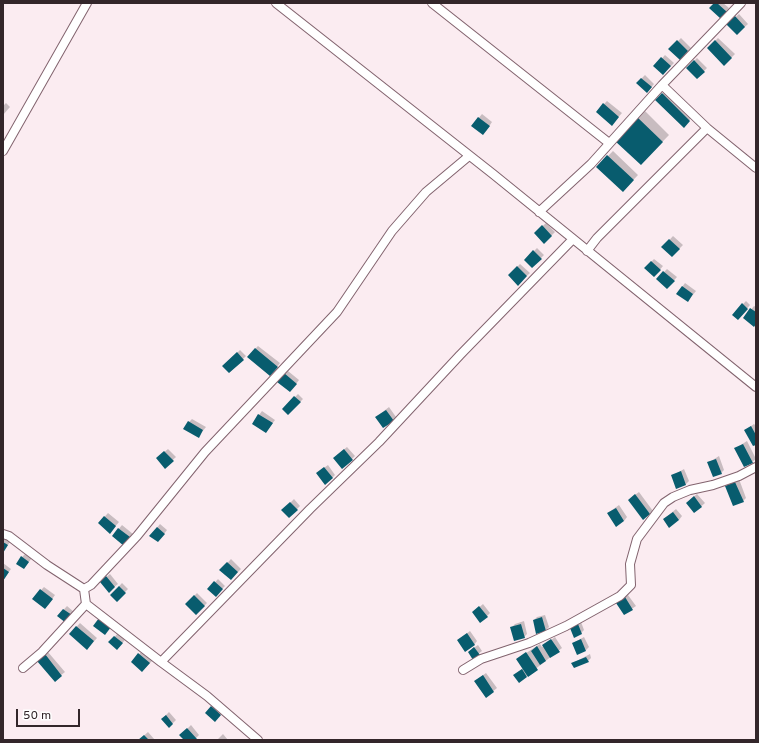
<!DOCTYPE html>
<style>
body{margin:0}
#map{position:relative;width:759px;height:743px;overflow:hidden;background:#fbecf1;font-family:Overpass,sans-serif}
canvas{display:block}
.frame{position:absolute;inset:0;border:4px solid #33262a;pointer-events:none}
.scale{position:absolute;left:16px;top:709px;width:64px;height:18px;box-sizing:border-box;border:2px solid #33262a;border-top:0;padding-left:5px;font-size:12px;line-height:14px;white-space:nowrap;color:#33262a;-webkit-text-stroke:3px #fefefe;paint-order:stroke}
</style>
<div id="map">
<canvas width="759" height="743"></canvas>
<div class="frame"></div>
<div class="scale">50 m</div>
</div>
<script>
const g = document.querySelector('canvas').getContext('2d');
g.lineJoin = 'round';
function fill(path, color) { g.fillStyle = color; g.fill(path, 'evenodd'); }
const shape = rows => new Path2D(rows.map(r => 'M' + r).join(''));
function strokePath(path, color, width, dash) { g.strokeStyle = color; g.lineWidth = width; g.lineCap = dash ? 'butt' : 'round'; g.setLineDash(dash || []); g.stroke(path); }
const shadow = shape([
 [715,3,723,3,729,8,724,14],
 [739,14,748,24,737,34,728,24],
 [681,38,691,48,680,59,670,49],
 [718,38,735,54,724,65,708,48],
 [665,55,674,63,663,74,655,66],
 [697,58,707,68,697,78,687,68],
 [645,75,654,84,650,89,637,83],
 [667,89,694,115,684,126,657,100],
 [607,101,622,113,615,121,597,111],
 [6,103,10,107,3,115,3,106],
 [645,111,669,135,641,164,617,141],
 [482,114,492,122,486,131,472,126],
 [613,151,638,175,623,191,598,166],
 [546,223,555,232,544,243,535,233],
 [673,236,683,245,672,256,663,247],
 [537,248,544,255,532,267,525,260],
 [654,259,663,266,657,273,651,262],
 [520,264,530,273,518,284,509,275],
 [667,269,677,277,670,285,664,272],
 [685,283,696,291,688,301,677,294],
 [746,301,750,305,741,316,743,304],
 [754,306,756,307,756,324,744,318],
 [258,346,280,363,273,372,255,349],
 [240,350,246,356,230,372,224,366],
 [288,371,299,380,293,388,278,381],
 [298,394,303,399,288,414,283,409],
 [389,407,396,417,393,420,380,414],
 [262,411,275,420,266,432,253,423],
 [192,419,206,427,198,437,189,422],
 [754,424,756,426,756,444,745,430],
 [747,441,756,459,752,462,736,448],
 [347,447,355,456,352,459,337,455],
 [168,449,176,457,165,467,157,458],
 [719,456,724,470,721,473,708,463],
 [328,465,335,475,332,478,321,470],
 [684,469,689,481,686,484,672,476],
 [739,479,746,498,743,501,726,486],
 [639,492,653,511,650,514,632,497],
 [697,494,705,503,695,512,690,500],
 [294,499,300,506,289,517,283,510],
 [619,505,627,517,624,521,608,513],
 [676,509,682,516,679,520,664,519],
 [108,513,119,522,113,529,99,523],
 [160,524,167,530,161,538,151,535],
 [122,525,133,534,127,541,113,536],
 [3,537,10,542,3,552],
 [25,554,32,558,24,568,22,557],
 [231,559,241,569,231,579,221,570],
 [3,563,11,569,3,580],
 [110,574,118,584,109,591,104,579],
 [218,579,225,586,216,595,209,589],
 [122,583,128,589,117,600,111,595],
 [44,587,55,595,48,605,41,590],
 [197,593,207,603,196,614,186,604],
 [628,595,636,606,624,614,620,600],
 [483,604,490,613,487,616,476,610],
 [67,606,74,612,65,622,58,616],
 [545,615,549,627,546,630,534,620,537,617],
 [524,621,527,634,524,637,512,627,515,624],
 [581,622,584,630,581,633,574,625],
 [80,623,97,638,90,646,70,634],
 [470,631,477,641,474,645,458,640],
 [118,633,125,640,117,649,110,642],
 [555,637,562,648,519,682,518,672,523,668,517,659,540,644,542,647],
 [584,637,589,647,586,650,573,643],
 [478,645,482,651,473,658,472,649],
 [142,651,153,660,145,668,132,662],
 [48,652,65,672,55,680,42,658],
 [590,654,591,658,588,661,573,663],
 [486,673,497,688,486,697,475,681],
 [215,703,224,711,215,721,206,713],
 [169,712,176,720,169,727,162,719],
 [191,725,199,735,194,740,186,740,181,735],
 [148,732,155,740,139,740],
 [223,734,228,740,217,740]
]);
const building = shape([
 [714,3,717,3,727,12,721,19,709,8],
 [735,16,745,27,737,35,726,24],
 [677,40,688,51,680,60,668,49],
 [715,40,732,58,724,66,707,48],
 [661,57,671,66,663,75,653,66],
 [694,60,705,72,697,79,686,68],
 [641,78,652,87,647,93,636,83],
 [662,93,690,121,684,128,655,100],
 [603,103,619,117,612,126,596,112],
 [478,117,490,126,483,135,471,126],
 [637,117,663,142,641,165,615,141],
 [607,155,634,180,623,192,596,167],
 [542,225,552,236,544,244,534,233],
 [669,239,680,249,672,257,661,247],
 [533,250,542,259,532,268,524,260],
 [651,261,661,270,654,277,644,268],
 [517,266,527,276,518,286,508,275],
 [663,271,675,281,667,289,656,279],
 [682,286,693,294,688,302,676,294],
 [742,303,748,309,738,320,732,315],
 [750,308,756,312,756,324,754,327,743,318],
 [255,348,278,367,270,376,247,357],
 [237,352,244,360,229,373,222,366],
 [284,373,297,384,290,392,277,382],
 [294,396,301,402,288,415,282,409],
 [386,410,394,421,383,428,375,417],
 [258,414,273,423,266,433,252,424],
 [188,421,203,430,199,438,183,429],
 [751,426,756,435,756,445,753,446,744,430],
 [743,444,753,463,744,467,734,448],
 [344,449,353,460,342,469,333,458],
 [164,451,174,461,165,469,156,458],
 [716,459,722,474,713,477,707,462],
 [324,467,333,478,325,485,316,473],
 [681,471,686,485,676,489,671,475],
 [735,482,744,502,733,506,725,486],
 [635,494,650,514,643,520,628,500],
 [694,496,702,507,694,513,686,503],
 [290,502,298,510,289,518,281,510],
 [616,508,624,521,616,527,607,513],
 [673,512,679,520,669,528,663,519],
 [104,516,116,526,110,534,98,523],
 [157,527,165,534,158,542,149,536],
 [118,528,130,537,124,546,112,536],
 [3,542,8,545,3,553],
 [21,556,29,562,24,569,16,564],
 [227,562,238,572,231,580,219,570],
 [3,568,9,572,3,581],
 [106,576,115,587,109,593,100,582],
 [214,581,223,589,216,597,207,589],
 [119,586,126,593,117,602,110,595],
 [40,589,53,599,45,609,32,599],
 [194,595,205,606,196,615,185,604],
 [625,597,633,610,624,615,616,603],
 [479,606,488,617,480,623,472,612],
 [63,609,72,615,66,623,57,616],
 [542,617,546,631,536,634,533,620],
 [99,618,111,627,105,635,93,626],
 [521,624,525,638,514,641,510,627],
 [578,624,582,634,574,638,570,628],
 [76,626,94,641,87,650,69,634],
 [467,633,475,645,465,652,457,640],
 [114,636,123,643,117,650,108,642],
 [551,639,560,652,550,658,542,645],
 [581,639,586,651,577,655,572,643],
 [537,646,546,661,540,665,531,651],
 [474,647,480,655,473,660,468,652],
 [526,652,538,670,528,677,516,659],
 [138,653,150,663,142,672,131,662],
 [45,654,62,676,55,682,37,661],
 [586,657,589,662,574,668,571,663],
 [522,669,527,677,519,683,513,675],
 [483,675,494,692,486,698,474,681],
 [211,706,221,715,215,722,205,713],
 [166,715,173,724,169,728,161,719],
 [187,728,197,739,196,740,184,740,179,735],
 [144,735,149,740,138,740]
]);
const street = shape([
 [276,3,493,174,756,387],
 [432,3,609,143],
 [707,128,756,168],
 [3,151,87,3],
 [539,212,591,164,662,85,741,3],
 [587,251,597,238,707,128,662,85],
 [3,534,9,536,47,565,84,589,86,604,161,662],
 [84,589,91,585,137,536,205,452,337,312,392,231,426,192,469,156],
 [23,668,42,652,86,604],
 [463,670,481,659,529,643,566,626,620,596,631,585,630,564,637,539,664,503,673,497,690,490,713,485,739,476,756,467],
 [258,740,207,696,161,662,310,509,379,442,460,355,573,239]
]);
fill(shadow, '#0003');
fill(building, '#085c6e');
strokePath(street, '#82636e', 10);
strokePath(street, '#fff', 8);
</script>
